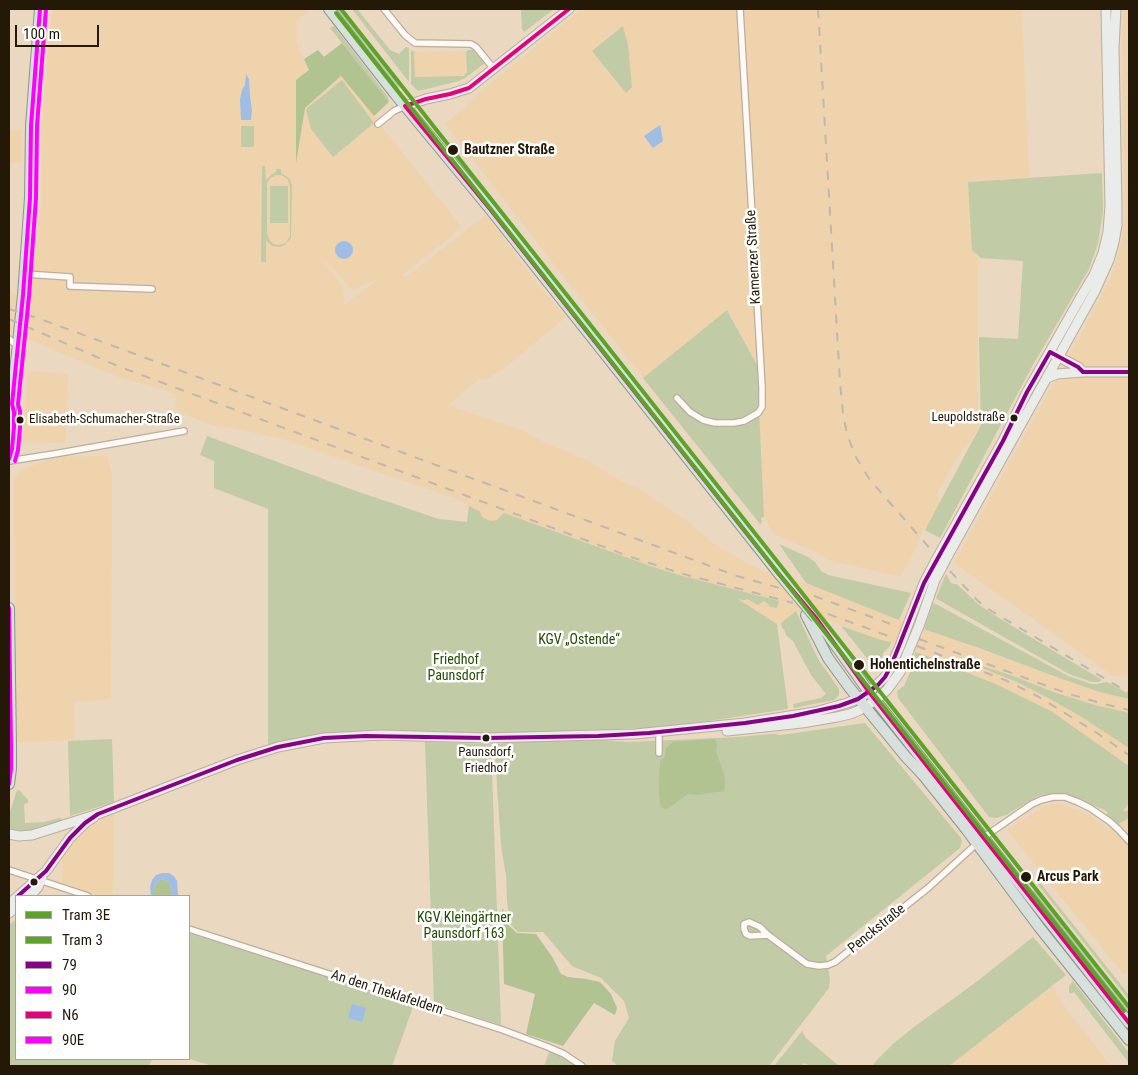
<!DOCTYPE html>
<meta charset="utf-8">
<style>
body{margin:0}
#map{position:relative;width:1138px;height:1075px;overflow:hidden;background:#ead8c0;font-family:"Roboto Condensed",sans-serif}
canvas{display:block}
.frame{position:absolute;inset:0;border:10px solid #241807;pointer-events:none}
.legend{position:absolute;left:15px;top:895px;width:175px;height:165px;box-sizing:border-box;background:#fff;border:1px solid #a7a39c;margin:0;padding:6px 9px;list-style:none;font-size:15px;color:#241807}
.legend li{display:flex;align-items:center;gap:10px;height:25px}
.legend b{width:25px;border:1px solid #a7a39c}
.scale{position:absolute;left:15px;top:25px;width:84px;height:22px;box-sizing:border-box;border:2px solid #241807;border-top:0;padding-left:6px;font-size:15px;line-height:18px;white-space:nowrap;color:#241807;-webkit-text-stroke:4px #fff;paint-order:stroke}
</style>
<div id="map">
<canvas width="1138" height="1075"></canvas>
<div class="frame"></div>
<ul class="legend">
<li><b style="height:6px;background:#5ca428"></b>Tram 3E</li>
<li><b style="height:6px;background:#5ca428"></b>Tram 3</li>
<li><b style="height:6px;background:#808"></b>79</li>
<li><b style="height:6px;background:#f0f"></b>90</li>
<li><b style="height:6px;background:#e5007d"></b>N6</li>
<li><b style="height:6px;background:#f0f"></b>90E</li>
</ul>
<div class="scale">100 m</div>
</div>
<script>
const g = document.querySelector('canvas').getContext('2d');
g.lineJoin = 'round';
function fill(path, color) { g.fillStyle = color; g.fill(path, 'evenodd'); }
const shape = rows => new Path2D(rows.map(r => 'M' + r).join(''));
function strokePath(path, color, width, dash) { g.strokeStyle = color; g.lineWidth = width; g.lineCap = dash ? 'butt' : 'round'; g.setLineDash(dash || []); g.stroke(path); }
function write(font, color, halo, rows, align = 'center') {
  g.font = font + ' "Roboto Condensed",sans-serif'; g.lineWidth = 5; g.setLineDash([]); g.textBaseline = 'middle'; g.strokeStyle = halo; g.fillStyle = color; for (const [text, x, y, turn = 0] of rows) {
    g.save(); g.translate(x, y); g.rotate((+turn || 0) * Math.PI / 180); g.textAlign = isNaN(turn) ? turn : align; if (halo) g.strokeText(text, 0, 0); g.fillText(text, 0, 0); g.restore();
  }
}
const built = shape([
 [52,9,311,9,297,20,297,44,309,70,296,158,305,108,342,76,460,225,461,228,403,275,405,278,486,215,534,279,566,317,507,366,486,380,479,379,448,405,521,430,542,441,585,459,623,482,637,487,686,520,711,542,743,561,763,571,806,583,926,630,1018,663,1120,697,1129,699,1129,713,1095,705,1056,693,1013,676,966,662,1017,682,1052,700,1080,716,1129,748,1129,766,1051,711,999,685,924,655,891,642,881,640,841,626,838,623,796,611,781,623,777,624,736,597,467,522,469,506,459,500,286,440,233,428,215,426,178,412,174,406,177,395,152,386,121,378,25,338,28,303,31,298,31,285,33,277,40,209,42,207,41,139,42,137,41,134],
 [318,254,353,290,378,279,344,305,343,287],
 [582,9,1022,9,1029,177,974,181,978,279,977,386,979,420,978,429,970,442,961,452,938,491,939,504,925,530,923,529,916,548,900,577,828,560,820,554,775,535,764,517,757,365,728,310,643,378,445,124,461,111,475,96],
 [1124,9,1129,9,1129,674,1113,676,954,563,1100,299,1110,280,1117,260,1125,224,1122,41],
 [466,51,467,72,464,76,414,77,414,54,415,52],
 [9,129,21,129,21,163,9,163],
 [9,291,17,295,17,299,14,328,11,335,9,334],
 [28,371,68,374,65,443,23,442],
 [107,456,112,474,111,699,74,702,75,740,16,742,14,480,23,469,55,457],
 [1129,803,1129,970,1124,975,1007,830,1038,810,1045,806,1058,804,1079,810,1089,815,1109,829],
 [114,813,113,896,99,896,62,884,62,858,69,848,92,825],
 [1052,986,1055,988,1058,998,1111,1066,949,1066]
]);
const green = shape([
 [334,9,339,9,401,86,397,89],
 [352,9,357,9,390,50,399,54,406,47,409,48,409,82],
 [521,9,554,9,524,32,522,29],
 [334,26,388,97,389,102,330,28],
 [623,26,628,45,632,87,626,93,592,51],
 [474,49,485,63,465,78,459,81,418,91,411,84,411,50,415,52,414,54,415,77,464,76,467,72,466,51],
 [342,80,374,123,333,157,311,129,306,109],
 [241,126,254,126,254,147,241,147],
 [262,166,265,166,266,180,271,175,276,172,276,169,281,169,281,173,289,178,292,185,291,238,285,245,279,247,272,246,266,240,266,262,261,262],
 [276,175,281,175,285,177,288,180,290,187,290,236,286,243,279,245,274,244,270,241,267,234,267,184,269,179],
 [1102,173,1103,212,1098,243,1089,269,1034,363,940,538,925,530,981,425,979,337,1018,339,1023,261,981,258,972,250,968,182],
 [270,186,288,186,288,223,270,223],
 [727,310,757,365,764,517,761,518,762,523,760,524,643,378],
 [207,436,353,490,439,519,467,522,469,506,479,511,483,518,491,521,497,520,504,513,653,567,679,575,779,601,777,608,770,607,768,604,764,601,758,605,747,599,744,600,738,599,777,624,788,709,669,727,492,734,372,731,293,739,268,745,268,509,214,488,214,461,200,455],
 [779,544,808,557,815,562,821,571,828,575,911,593,899,620,806,583],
 [946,574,951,583,958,585,978,604,999,618,1102,680,1098,682,1092,682,1069,674,937,599,936,598],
 [933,603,936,604,1068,676,1092,684,1096,684,1107,682,1129,694,1129,699,1100,692,1062,679,979,648,926,630,924,628],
 [796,611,818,659,839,689,839,695,834,700,794,708,793,704,821,698,826,694,811,675,793,641,786,635,784,629,782,628,781,623],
 [841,626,881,640,891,642,890,646,884,652,882,657,877,663,870,662],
 [915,652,924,655,998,685,1051,711,1129,766,1129,803,1123,811,1129,811,1129,818,1118,824,1106,814,1108,813,1105,810,1069,796,1053,794,1038,796,1006,815,996,818,989,817,898,698,897,691,904,686,912,668],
 [957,658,1013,676,1056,693,1095,705,1129,713,1129,748,1080,716,1052,700,1017,682],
 [865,723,961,838,962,842,960,848,826,956,830,979,829,988,769,1066,618,1066,612,1061,615,1041,629,1018,624,1001,601,978,572,966,543,932,518,932,510,924,507,901,506,876,501,845,495,756,496,744,525,741,592,739,629,742,737,737,772,734,781,735],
 [112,739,114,802,70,816,68,741],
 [425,742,491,744,501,1025,434,1003],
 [17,790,20,791,28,800,28,803,24,804,25,823,44,822,60,818,62,819,61,821,30,830,20,831,9,828,9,815],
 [992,855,1129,1025,1129,1034,990,857],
 [1038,880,1129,995,1129,1000,1036,882],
 [1035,890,1129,1009,1129,1015,1033,892],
 [16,920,16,1059,152,1059,149,1066,9,1066,9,924],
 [189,933,352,985,405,1004,414,1004,392,1066,213,1066,189,1059],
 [1033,937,1066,975,949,1066,872,1066,876,1061,893,1044,914,1027,975,983],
 [1073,981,1129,1053,1129,1063,1074,992,1070,994,1069,992,1069,986],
 [802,1031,806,1038,839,1066,810,1066,804,1063,801,1066,774,1066],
 [550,1050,576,1066,544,1066]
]);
const forest = shape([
 [342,43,389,102,374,116,341,76,305,108,296,163,296,80,309,70,304,59,318,50,324,57],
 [714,739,717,742,716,752,724,774,725,784,724,791,694,795,688,794,667,809,662,808,660,804,659,790,660,761,664,758,666,748,673,742],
 [162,879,169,882,172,891,172,896,154,896,154,889,156,883],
 [502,908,507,916,508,925,517,933,536,934,553,958,561,974,568,977,586,979,600,982,611,994,617,1008,615,1015,594,1003,563,1046,526,1034,535,994,504,984]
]);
const water = shape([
 [246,74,249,79,250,96,252,110,251,120,241,120,240,99,242,90,245,85],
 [660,125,663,141,653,148,644,136],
 '335 250a9 9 0 1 1 18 0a9 9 0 1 1-18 0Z',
 [162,873,169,873,174,876,177,881,178,896,172,896,172,891,169,882,162,879,156,883,154,889,154,896,151,896,150,887,152,880,156,875],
 [352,1004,366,1008,362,1022,348,1018]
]);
const street = shape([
 [384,9,405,35,415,43,471,44,476,47,494,69],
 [378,124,394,111,405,106],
 [25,274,70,277,70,286,152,289],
 [9,339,14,343,18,345],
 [677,398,690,412,703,420,715,423,734,423,744,421,758,413,762,407,762,387,740,9],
 [9,461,54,454,184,431],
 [659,753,659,738],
 [9,870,88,896],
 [189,929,503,1030,548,1047,564,1054,582,1066],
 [768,935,750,936,746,934,744,929,744,924,749,922,760,927,768,935,807,964,819,966,828,965,835,962,928,888,984,837,1032,804,1041,800,1053,797,1065,797,1078,802,1090,808,1109,821,1118,829,1129,841]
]);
const secondary = shape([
 [405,106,426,99,450,94,469,88,569,9],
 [1055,355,1078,367,1083,372],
 [1047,378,1057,374,1083,372,1129,372],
 [940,553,1003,441,1027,392,1082,295,1094,275,1103,253,1108,232,1110,205,1106,9],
 [946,559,1095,291,1109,260,1114,242,1117,225,1117,206,1114,47,1116,9],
 [909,622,924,583,936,560],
 [919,626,935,580,942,567],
 [727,731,802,723,837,717,850,714,860,710,876,700,887,690,900,672,909,650],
 [9,834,19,836,32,835,98,814,237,760,278,747,324,738,381,735,486,738,635,734,745,723,815,712,847,703,858,699,869,692,885,677,891,666,900,646],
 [18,896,46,871,70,838,85,823,94,817],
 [30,896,38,887,42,878],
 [9,904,16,898],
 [9,913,16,908]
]);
const primary = shape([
 [329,9,395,94,490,209,780,575],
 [9,429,23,295,30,198,31,126,40,9],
 [9,459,13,442,15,422],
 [9,608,11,746,11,769,9,784],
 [806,615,828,658,849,687,906,757,923,775,966,829,1039,927,1129,1040],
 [816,618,869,692,1129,1023]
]);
const rail = shape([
 [818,9,840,382,843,414,846,429,851,445,857,459,870,480,934,553],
 [9,309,43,320,737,576,783,589],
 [9,319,120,367,631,557,680,573,793,603],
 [950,571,977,600,988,609,1129,693],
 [814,596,899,627],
 [828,614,894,638],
 [919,639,1069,694,1104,704,1129,710],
 [917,646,1005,680,1039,697,1097,733,1129,755]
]);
const secondaryBridge = shape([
 [936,560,940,553],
 [942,567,946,559],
 [900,646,909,622],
 [909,650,919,626]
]);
const primaryBridge = shape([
 [780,575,816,618]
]);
const bus1 = shape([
 [18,896,46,871,70,838,85,823,98,814,237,760,278,747,324,738,365,736,486,738,598,736,649,733,745,723,793,716,839,706,858,699,878,685,885,677,891,666,924,583,1003,441,1027,392,1050,352,1078,367,1083,372,1129,372]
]);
const bus2 = shape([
 [9,459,12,449,14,427,14,412,12,404,23,295,30,198,31,126,40,9],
 [9,608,11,746,11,769,9,784]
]);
const bus3 = shape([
 [569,9,469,88,450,94,426,99,405,106,490,209,778,573,816,618,869,692,1129,1023]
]);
const bus4 = shape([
 [15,461,18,450,20,428,20,411,18,404,29,296,36,198,37,126,46,9]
]);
const tram1 = shape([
 [341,9,1129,1007]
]);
const tram2 = shape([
 [336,13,1124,1011]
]);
const markers = [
 [453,150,6,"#241807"],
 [1014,418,4.5,"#241807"],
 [20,420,4.5,"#241807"],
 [859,665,6,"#241807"],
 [486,738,4.5,"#241807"],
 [1026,877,6,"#241807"],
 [34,882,4.5,"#241807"]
];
const busNames = [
 ["Leupoldstraße",1005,418],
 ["Elisabeth-Schumacher-Straße",29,420,"left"],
 ["Paunsdorf,",486,753,"center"],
 ["Friedhof",486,769,"center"]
];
const stopNames = [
 ["Bautzner Straße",464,150],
 ["Hohentichelnstraße",870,665],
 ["Arcus Park",1037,877]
];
const streetNames = [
 ["Kamenzer Straße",754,257,-93],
 ["Penckstraße",877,929,-39],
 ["An den Theklafeldern",387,993,18]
];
const parkNames = [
 ["KGV „Ostende“",579,640],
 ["Friedhof",456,660],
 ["Paunsdorf",456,676],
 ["KGV Kleingärtner",464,918],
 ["Paunsdorf 163",464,934]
];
fill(built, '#efd3ac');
fill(green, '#c1cba6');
fill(forest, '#b0c391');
fill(water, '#a0bde6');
strokePath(street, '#bbae9b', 8);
strokePath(secondary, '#bbae9b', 11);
strokePath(primary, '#8a968a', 12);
strokePath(street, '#fcf9f6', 5.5);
strokePath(secondary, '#eaece9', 9);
strokePath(primary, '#d7e0dd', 10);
strokePath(rail, '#bcb8b2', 2, [9, 9]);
strokePath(secondaryBridge, '#bbae9b', 11, []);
strokePath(primaryBridge, '#8a968a', 12, []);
strokePath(secondaryBridge, '#eaece9', 9);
strokePath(primaryBridge, '#d7e0dd', 10);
strokePath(bus1, '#808', 4);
strokePath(bus2, '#f0f', 4);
strokePath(bus3, '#e5007d', 4);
strokePath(bus4, '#f0f', 4);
strokePath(tram1, '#5ca428', 4);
strokePath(tram2, '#5ca428', 4);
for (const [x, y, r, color] of markers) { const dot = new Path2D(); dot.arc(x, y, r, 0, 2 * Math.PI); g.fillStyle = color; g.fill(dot); strokePath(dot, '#fff', 2); }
write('13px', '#241807', '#fff', busNames, 'right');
write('bold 14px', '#241807', '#fff', stopNames, 'left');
write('14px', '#241807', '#fff', streetNames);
write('14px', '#214e00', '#fff', parkNames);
</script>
